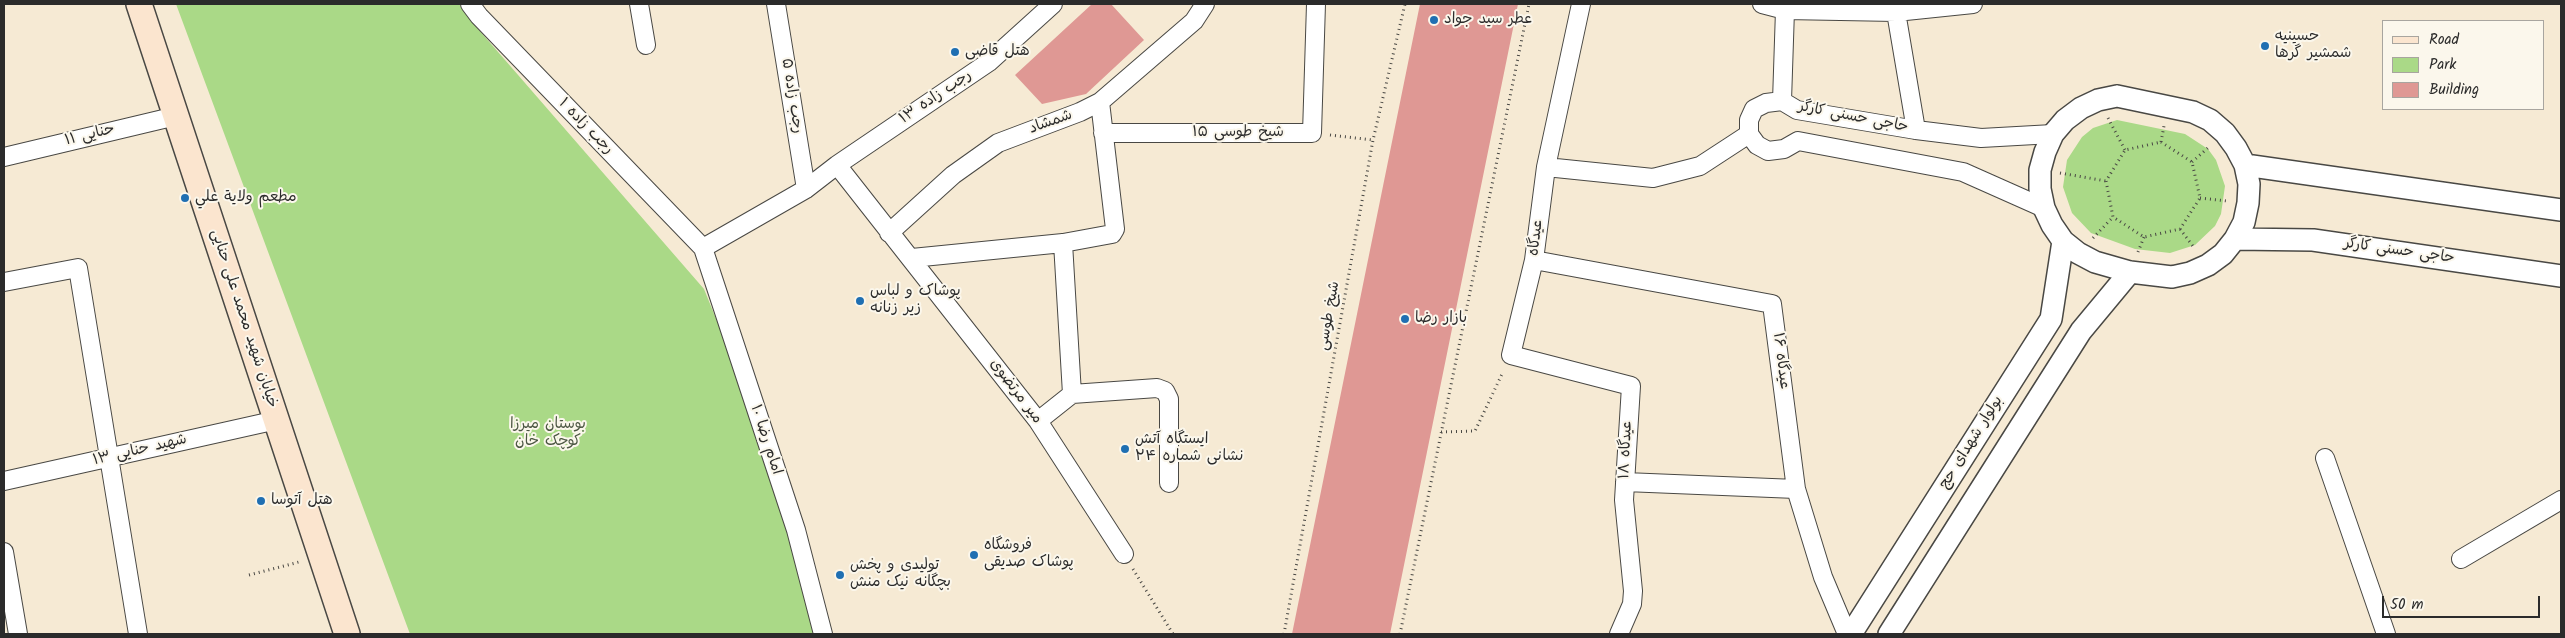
<!DOCTYPE html>
<meta charset="utf-8">
<style>
body{margin:0}
#map{position:relative;width:2565px;height:638px;overflow:hidden;background:#f6ead4;font-family:Kalam,sans-serif}
canvas{display:block}
.frame{position:absolute;inset:0;border:5px solid #2b2b2b;pointer-events:none}
.legend{position:absolute;left:2382px;top:20px;width:162px;height:90px;box-sizing:border-box;background:#fbf7ec;border:1px solid #a8a59f;margin:0;padding:6px 9px;list-style:none;font-size:15px;color:#2b2b2b}
.legend li{display:flex;align-items:center;gap:10px;height:25px}
.legend b{width:25px;border:1px solid #a8a59f}
.scale{position:absolute;left:2382px;top:596px;width:158px;height:22px;box-sizing:border-box;border:2px solid #2b2b2b;border-top:0;padding-left:6px;font-size:15px;line-height:18px;white-space:nowrap;color:#2b2b2b;-webkit-text-stroke:4px #fbf7ec;paint-order:stroke}
</style>
<div id="map">
<canvas width="2565" height="638"></canvas>
<div class="frame"></div>
<ul class="legend">
<li><b style="height:6px;background:#fbe5cf"></b>Road</li>
<li><b style="height:14px;background:#aad987"></b>Park</li>
<li><b style="height:14px;background:#df9894"></b>Building</li>
</ul>
<div class="scale">50 m</div>
</div>
<script>
const g = document.querySelector('canvas').getContext('2d');
g.lineJoin = 'round';
function fill(path, color) { g.fillStyle = color; g.fill(path, 'evenodd'); }
const shape = rows => new Path2D(rows.map(r => 'M' + r).join(''));
function strokePath(path, color, width, dash) { g.strokeStyle = color; g.lineWidth = width; g.lineCap = dash ? 'butt' : 'round'; g.setLineDash(dash || []); g.stroke(path); }
function write(font, color, halo, rows, align = 'center') {
  g.font = font + ' Kalam,"Playpen Sans Arabic",sans-serif'; g.lineWidth = 4; g.setLineDash([]); g.textBaseline = 'middle'; g.strokeStyle = halo; g.fillStyle = color; for (const [text, x, y, turn = 0] of rows) {
    g.save(); g.translate(x, y); g.rotate((+turn || 0) * Math.PI / 180); g.textAlign = isNaN(turn) ? turn : align; if (halo) g.strokeText(text, 0, 0); g.fillText(text, 0, 0); g.restore();
  }
}
const green = shape([
 [176,4,459,4,472,22,704,289,776,467,832,634,410,634],
 [2117,120,2185,134,2208,149,2216,160,2225,186,2221,214,2215,226,2195,245,2170,253,2135,249,2091,233,2072,213,2063,187,2067,160,2082,137,2093,128]
]);
const building = shape([
 [1092,4,1111,4,1144,40,1086,94,1042,104,1015,75],
 [1420,4,1518,4,1390,634,1292,634]
]);
const path = shape([
 [2108,118,2125,150],
 [1330,135,1373,140],
 [2161,142,2192,162,2200,198,2180,229,2144,237,2113,217,2106,181,2125,150,2161,142],
 [2161,142,2164,126],
 [2192,162,2210,146],
 [2060,173,2106,181],
 [2200,198,2227,201],
 [2180,229,2195,249],
 [2093,238,2113,217],
 [2138,252,2144,237],
 [1441,432,1475,431,1503,372],
 [1133,569,1173,634],
 [249,575,299,562],
 [1284,634,1373,140,1405,4],
 [1400,634,1529,4]
]);
const minor = shape([
 [470,4,479,16,703,248,796,530,823,634],
 [639,4,646,45],
 [776,4,806,189],
 [1581,4,1546,167,1534,260,1511,355,1631,386,1624,500,1633,591,1632,604,1619,634],
 [1762,4,1785,10,1896,12,1973,4],
 [1896,12,1916,130],
 [1782,101,1785,10],
 [1103,133,1312,133,1316,4],
 [4,157,176,116],
 [837,165,1038,421,1124,554],
 [1546,167,1653,178,1700,166,1749,134],
 [2044,208,1963,172,1798,141,1784,149,1768,151,1757,145,1749,134,1749,120,1754,109,1766,103,1782,101,1797,110,1916,130,1981,138,2053,134],
 [889,233,953,175,998,143,1080,112,1100,102,1194,21,1205,4],
 [1063,243,1072,394],
 [703,248,806,189,837,165,989,62,1053,4],
 [912,258,1063,243,1112,234,1115,229,1100,102],
 [1534,260,1772,304,1796,489,1823,577,1847,634],
 [4,282,78,268,138,634],
 [1038,421,1072,394,1157,388,1165,391,1169,399,1169,483],
 [2325,458,2386,634],
 [4,481,277,420],
 [1625,482,1796,489],
 [4,552,18,634],
 [2461,559,2561,500]
]);
const tertiary = shape([
 [2117,96,2193,112,2210,120,2225,133,2236,148,2245,165,2249,184,2248,203,2244,222,2235,239,2223,254,2208,265,2190,273,2172,277,2130,272,2095,262,2078,253,2063,241,2052,225,2044,208,2040,189,2040,170,2045,152,2053,134,2065,120,2081,108,2098,100,2117,96],
 [2245,165,2561,210],
 [2235,239,2313,240,2561,276],
 [1851,634,2051,319,2063,241],
 [1889,634,2081,331,2130,272]
]);
const secondary = shape([
 [139,4,347,634]
]);
const markers = [
 [1434,20,5,"#1f6fb2"],
 [2265,46,5,"#1f6fb2"],
 [955,52,5,"#1f6fb2"],
 [185,198,5,"#1f6fb2"],
 [860,301,5,"#1f6fb2"],
 [1405,319,5,"#1f6fb2"],
 [1125,449,5,"#1f6fb2"],
 [261,501,5,"#1f6fb2"],
 [974,555,5,"#1f6fb2"],
 [840,575,5,"#1f6fb2"]
];
const poiNames = [
 ["عطر سید جواد",1444,20],
 ["حسینیه",2275,37],
 ["شمشیر گرها",2275,54],
 ["هتل قاضی",965,52],
 ["مطعم ولاية علي",195,198],
 ["پوشاک و لباس",870,292],
 ["زیر زنانه",870,309],
 ["بازار رضا",1415,319],
 ["ایستگاه آتش",1135,440],
 ["نشانی شماره ۲۴",1135,457],
 ["هتل آتوسا",271,501],
 ["فروشگاه",984,546],
 ["پوشاک صدیقی",984,563],
 ["تولیدی و پخش",850,566],
 ["بچگانه نیک منش",850,583]
];
const streetNames = [
 ["رجب زاده ۵",791,96,81],
 ["رجب زاده ۱۳",936,98,-34],
 ["حاجی حسنی کارگر",1853,118,11],
 ["شمشاد",1051,123,-20],
 ["رجب زاده ۱",585,127,46],
 ["۱۵ شیخ طوسی",1238,133],
 ["حنایی ۱۱",90,136,-14],
 ["عیدگاه",1537,238,-83],
 ["حاجی حسنی کارگر",2399,252,8],
 ["شیخ طوسی",1330,316,-80],
 ["خیابان شهید محمد علی حنایی",243,319,72],
 ["عیدگاه ۱۶",1780,361,83],
 ["میر مرتضوی",1015,392,53],
 ["امام رضا ۱۰",765,440,72],
 ["بولوار شهدای حج",1972,443,-58],
 ["عیدگاه ۱۸",1627,450,-87],
 ["شهید حنایی ۱۳",140,451,-13]
];
const parkNames = [
 ["بوستان میرزا",548,425],
 ["کوچک خان",548,442]
];
fill(green, '#aad987');
fill(building, '#df9894');
strokePath(minor, '#494844', 20);
strokePath(tertiary, '#494844', 24);
strokePath(secondary, '#494844', 28);
strokePath(path, '#494844', 3, [1, 4]);
strokePath(minor, '#fff', 18);
strokePath(tertiary, '#fff', 21);
strokePath(secondary, '#fbe5cf', 25);
for (const [x, y, r, color] of markers) { const dot = new Path2D(); dot.arc(x, y, r, 0, 2 * Math.PI); g.fillStyle = color; g.fill(dot); strokePath(dot, '#fbf7ec', 2); }
write('15px', '#2b2b2b', '#fbf7ec', poiNames, 'left');
write('15px', '#2b2b2b', '#fbf7ec', streetNames);
write('15px', '#4b5642', '#fbf7ec', parkNames);
</script>
